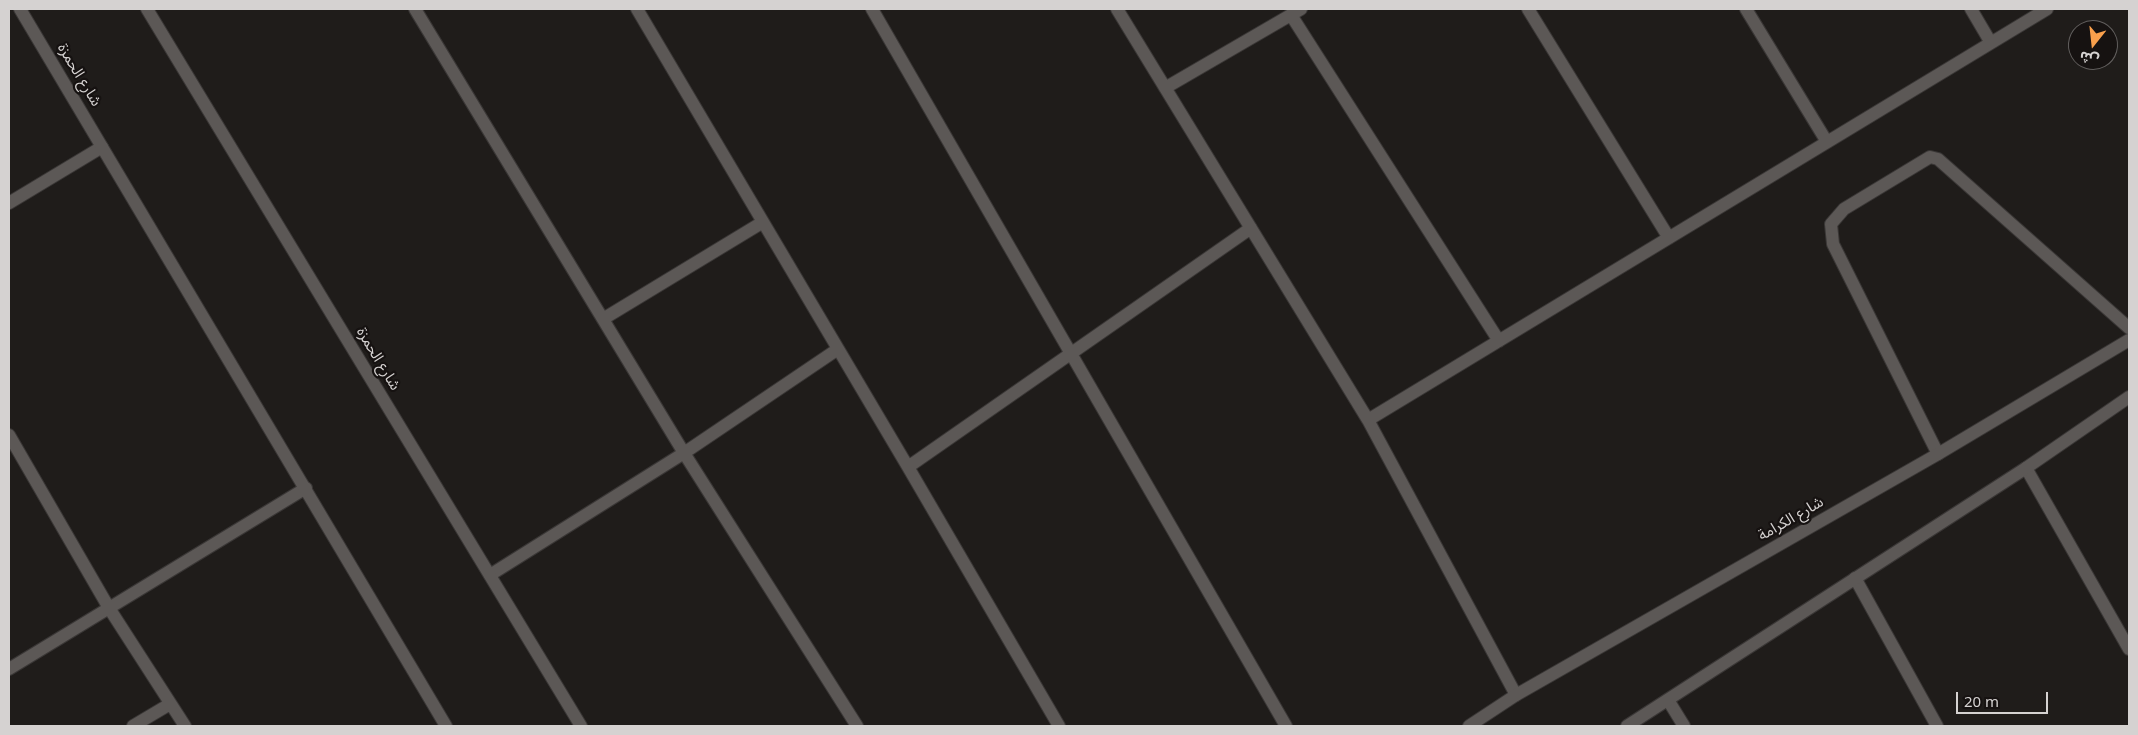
<!DOCTYPE html>
<meta charset="utf-8">
<style>
body{margin:0}
#map{position:relative;width:2138px;height:735px;overflow:hidden;background:#1f1c1a;font-family:"Noto Sans","Noto Sans Arabic",sans-serif}
canvas{display:block}
.frame{position:absolute;inset:0;border:10px solid #d5d2d1;pointer-events:none}
.north{position:absolute;left:2068px;top:20px;width:50px;height:50px;box-sizing:border-box;background:#161211;border:1px solid #625f5e;border-radius:50%;rotate:196deg;font-size:14px;font-weight:700;line-height:20px;text-align:center;color:#d5d2d1}
.north::after{content:'';display:block;margin:auto;width:18px;height:22px;background:#f9a04c;clip-path:polygon(50% 0,100% 100%,50% 72%,0 100%)}
.scale{position:absolute;left:1956px;top:692px;width:92px;height:22px;box-sizing:border-box;border:2px solid #d5d2d1;border-top:0;padding-left:6px;font-size:15px;line-height:18px;white-space:nowrap;color:#d5d2d1;-webkit-text-stroke:4px #161211;paint-order:stroke}
</style>
<div id="map">
<canvas width="2138" height="735"></canvas>
<div class="frame"></div>
<div class="north">ش</div>
<div class="scale">20 m</div>
</div>
<script>
const g = document.querySelector('canvas').getContext('2d');
g.lineJoin = 'round';
const shape = rows => new Path2D(rows.map(r => 'M' + r).join(''));
function strokePath(path, color, width, dash) { g.strokeStyle = color; g.lineWidth = width; g.lineCap = dash ? 'butt' : 'round'; g.setLineDash(dash || []); g.stroke(path); }
function write(font, color, halo, rows, align = 'center') {
  g.font = font + ' "Noto Sans","Noto Sans Arabic",sans-serif'; g.lineWidth = 4.5; g.setLineDash([]); g.textBaseline = 'middle'; g.strokeStyle = halo; g.fillStyle = color; for (const [text, x, y, turn = 0] of rows) {
    g.save(); g.translate(x, y); g.rotate((+turn || 0) * Math.PI / 180); g.textAlign = isNaN(turn) ? turn : align; if (halo) g.strokeText(text, 0, 0); g.fillText(text, 0, 0); g.restore();
  }
}
const service = shape([
 [1938,454,1833,244,1831,224,1844,209,1930,157,1938,159,2129,328]
]);
const minor = shape([
 [415,9,684,453,857,726],
 [637,9,908,467,1059,726],
 [872,9,1286,726],
 [1117,9,1368,420,1516,695],
 [1528,9,1669,238],
 [1746,9,1827,142],
 [1971,9,1991,43],
 [1291,15,1499,341],
 [1165,88,1301,9],
 [9,203,102,147],
 [603,319,763,222],
 [1368,420,2047,9],
 [9,435,109,608,185,726],
 [908,467,1251,228],
 [2026,468,2129,649],
 [490,575,684,453,838,349],
 [1855,578,1937,726],
 [9,669,306,488],
 [1668,700,1684,726],
 [133,726,170,704]
]);
const tertiary = shape([
 [20,9,446,726],
 [147,9,581,726],
 [1469,726,1516,695,1938,454,2129,340],
 [1627,726,2026,468,2129,397]
]);
const streetNames = [
 ["شارع الحمزة",79,75,59],
 ["شارع الحمزة",378,359,59],
 ["شارع الكرامة",1791,519,-30]
];
strokePath(service, '#3a3736', 14);
strokePath(minor, '#3a3736', 14);
strokePath(tertiary, '#3a3736', 14);
strokePath(service, '#5c5856', 12);
strokePath(minor, '#5c5856', 12);
strokePath(tertiary, '#5c5856', 12);
write('15px', '#d5d2d1', '#161211', streetNames);
</script>
